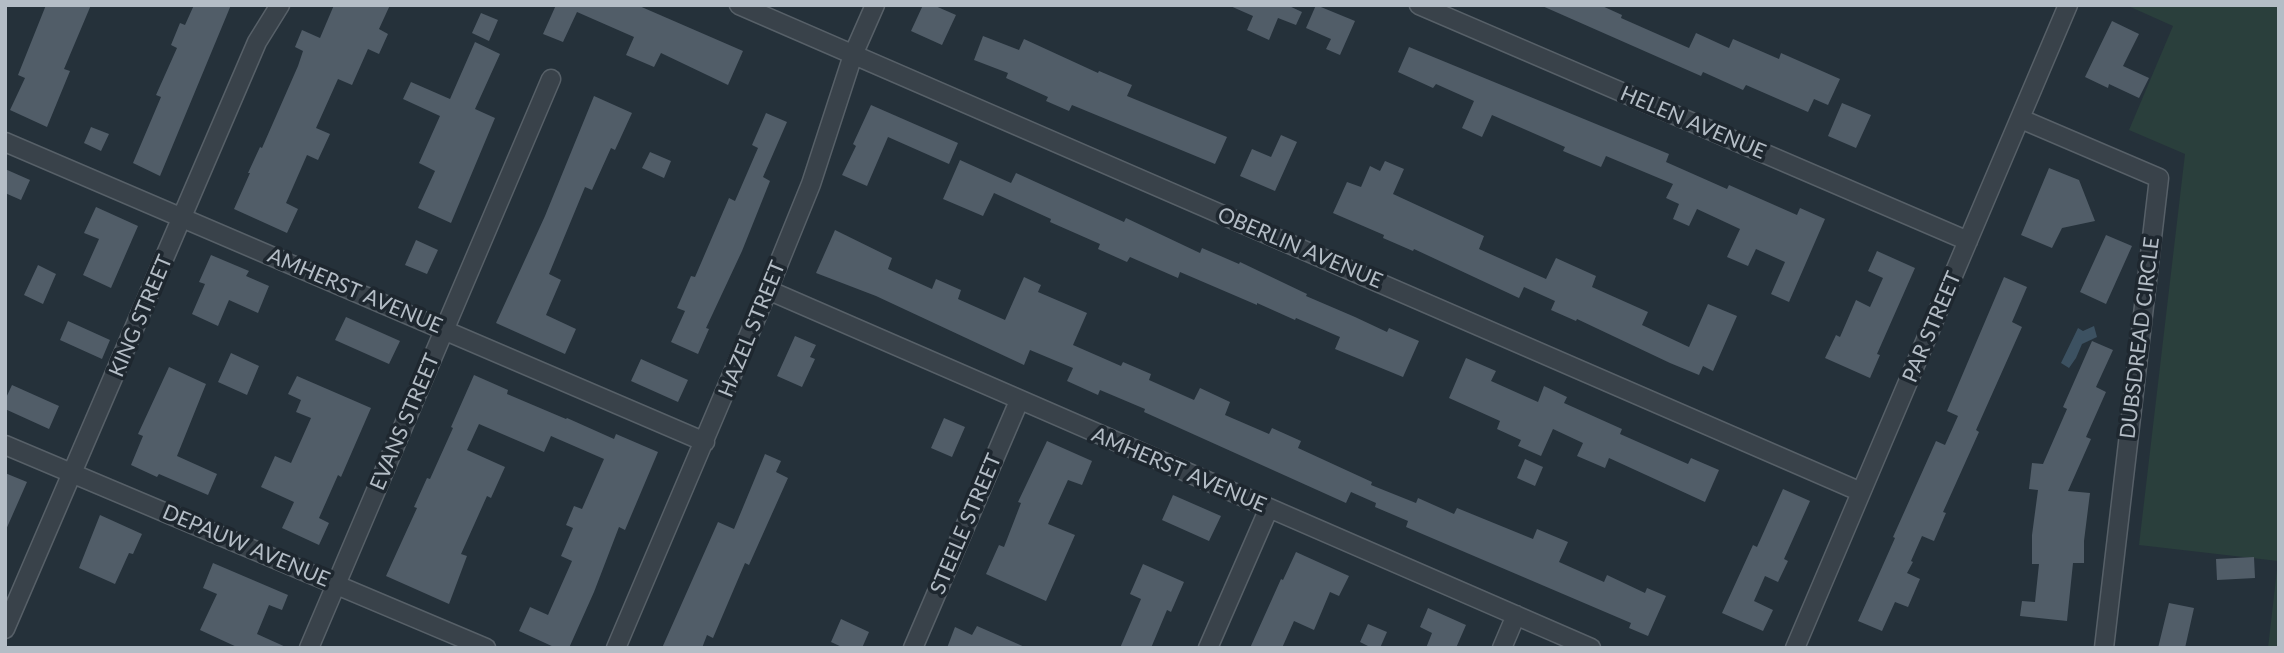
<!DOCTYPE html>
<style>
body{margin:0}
#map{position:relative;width:2284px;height:653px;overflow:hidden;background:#25313a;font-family:Lato,sans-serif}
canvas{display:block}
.frame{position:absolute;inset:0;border:7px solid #b4bdc6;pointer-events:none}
</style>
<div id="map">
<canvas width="2284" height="653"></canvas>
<div class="frame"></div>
</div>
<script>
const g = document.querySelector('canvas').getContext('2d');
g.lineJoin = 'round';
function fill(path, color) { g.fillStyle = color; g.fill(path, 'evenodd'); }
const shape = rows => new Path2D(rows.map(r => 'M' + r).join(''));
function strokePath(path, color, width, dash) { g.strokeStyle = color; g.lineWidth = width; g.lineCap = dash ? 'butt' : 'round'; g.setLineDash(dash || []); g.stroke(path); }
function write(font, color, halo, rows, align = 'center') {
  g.font = font + ' Lato,sans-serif'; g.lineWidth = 7; g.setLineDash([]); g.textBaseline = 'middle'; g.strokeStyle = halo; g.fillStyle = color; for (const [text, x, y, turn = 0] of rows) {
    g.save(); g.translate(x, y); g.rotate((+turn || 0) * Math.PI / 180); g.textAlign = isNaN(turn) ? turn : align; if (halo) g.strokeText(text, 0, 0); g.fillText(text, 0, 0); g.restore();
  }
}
const green = shape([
 [2126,5,2279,5,2279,648,2268,648,2278,561,2139,545,2185,154,2129,130,2173,26]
]);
const water = shape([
 [2094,326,2097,337,2082,344,2076,358,2069,368,2061,363,2078,328,2083,331]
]);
const building = shape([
 [46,5,91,5,64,69,70,71,47,127,10,110,25,78,18,75],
 [194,5,231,5,160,176,133,163,161,97,156,95,177,48,171,45,180,23,185,25],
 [334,5,390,5,379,29,388,34,379,54,368,49,352,85,338,79,316,128,330,134,318,160,307,155,286,203,298,209,287,233,234,209,250,173,248,173,260,147,262,148,298,66,303,51,295,47,302,30,320,38],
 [556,5,637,5,743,51,728,85,661,53,654,67,626,55,634,37,577,12,563,42,543,34],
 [923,5,933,5,956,15,942,45,911,31],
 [1228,5,1287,5,1302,12,1296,25,1278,18,1269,40,1247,30,1253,16],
 [1316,5,1355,21,1340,55,1326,49,1331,39,1306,28],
 [1540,5,1600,5,1622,15,1621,18,1689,48,1696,33,1729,48,1733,39,1779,59,1781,53,1840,79,1828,105,1814,99,1808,112,1746,85,1743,90,1703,72,1701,76],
 [481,13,498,20,489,41,472,33],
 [2112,21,2139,34,2123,66,2149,78,2139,98,2109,84,2108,88,2085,77],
 [983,36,1019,50,1024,39,1098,73,1099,71,1132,85,1127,96,1227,137,1215,164,1072,105,1069,111,1046,101,1048,97,1006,78,1008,73,974,60],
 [475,42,500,54,475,109,495,118,451,223,418,208,435,171,419,163,440,116,403,99,411,82,450,99],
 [1409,47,1669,154,1666,162,1727,189,1729,185,1797,215,1800,208,1825,219,1789,302,1771,294,1785,262,1756,249,1748,266,1727,257,1740,229,1697,209,1689,226,1673,219,1679,204,1666,198,1673,184,1606,156,1601,167,1563,151,1565,147,1492,115,1482,137,1462,128,1474,101,1436,84,1433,88,1398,72],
 [594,96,632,113,615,150,611,148,592,190,585,187,549,274,561,280,546,315,576,329,565,354,496,323,545,216],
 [1842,103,1871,115,1856,148,1828,136],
 [871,105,958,143,949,164,888,137,867,186,842,175,856,146,853,144],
 [766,113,787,122,763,177,770,181,742,251,706,328,709,329,698,354,671,342,685,311,677,308,691,276,695,277,729,198,735,201,758,148,752,145],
 [91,127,109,134,101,151,84,143],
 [1281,135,1297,142,1275,191,1240,176,1252,149,1271,157],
 [650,152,671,161,664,178,642,168],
 [960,160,1011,183,1016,173,1124,222,1126,218,1200,253,1202,248,1239,264,1240,262,1307,294,1306,296,1355,317,1387,332,1389,328,1419,341,1403,377,1335,349,1340,337,1296,318,1295,320,1257,303,1257,305,1180,272,1178,278,1130,257,1127,262,1098,249,1100,244,1050,222,1051,219,994,193,983,216,943,199],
 [1385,161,1404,169,1393,194,1484,236,1479,249,1546,279,1556,258,1596,276,1592,287,1648,312,1642,325,1689,347,1708,304,1737,316,1713,371,1703,366,1699,375,1670,363,1577,319,1576,321,1551,310,1555,301,1524,287,1519,298,1414,249,1413,251,1383,238,1384,235,1333,213,1347,182,1361,187,1370,166,1380,171],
 [2049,168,2079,180,2095,221,2062,228,2052,248,2021,235],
 [5,169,30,180,21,200,5,193],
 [96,207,138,226,111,288,83,275,99,239,84,233],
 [835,230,892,258,888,269,932,289,936,279,961,290,958,299,1005,320,1024,277,1041,285,1038,292,1087,313,1073,345,1121,366,1123,362,1151,374,1149,380,1194,400,1200,388,1230,402,1225,415,1269,434,1272,428,1301,441,1298,448,1372,482,1371,485,1416,503,1418,498,1454,514,1457,508,1533,539,1537,529,1568,542,1559,562,1604,582,1607,575,1645,593,1647,588,1666,596,1648,636,1629,628,1631,623,1406,527,1408,521,1375,507,1376,503,1351,492,1346,503,1144,412,1145,409,1100,390,1098,395,1067,381,1073,368,1030,350,1024,365,876,296,816,273],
 [2106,235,2132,246,2106,304,2080,292],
 [416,240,438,250,427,274,405,265],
 [1877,251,1915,268,1877,354,1880,355,1870,378,1825,358,1836,335,1840,337,1856,300,1870,307,1883,278,1868,271],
 [211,255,249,271,246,276,269,286,258,313,229,300,218,326,192,314,205,284,199,282],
 [38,265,56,274,43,304,24,295],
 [2004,277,2027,287,2012,322,2022,327,1976,430,1979,432,1943,512,1946,513,1934,541,1922,536,1911,561,1913,562,1907,573,1920,579,1908,607,1895,602,1882,631,1858,621,1895,538,1893,537,1936,441,1945,445,1958,416,1947,411],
 [346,317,400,341,389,364,335,340],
 [68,321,110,340,102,359,60,340],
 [795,336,816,345,810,357,815,359,802,387,777,376],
 [2092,341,2113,350,2096,387,2106,392,2086,437,2091,439,2068,491,2090,493,2084,541,2084,563,2073,563,2067,621,2020,616,2022,601,2035,602,2039,564,2032,564,2032,535,2038,490,2029,489,2032,463,2043,464,2067,409,2063,407],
 [231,353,259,366,247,395,218,382],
 [1466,358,1496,371,1491,381,1538,402,1544,386,1567,397,1564,403,1622,429,1620,434,1688,464,1691,458,1719,470,1705,502,1609,458,1605,468,1577,456,1583,443,1553,429,1541,456,1518,446,1521,440,1497,429,1500,421,1449,398],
 [641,359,688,380,678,402,631,381],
 [169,367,206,384,177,456,217,474,208,495,159,474,157,477,131,465,143,436,138,434],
 [474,375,508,390,507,394,566,419,567,418,614,439,616,434,658,452,625,530,619,527,594,592,569,648,556,648,519,631,530,607,548,615,572,561,561,556,573,528,566,525,574,506,582,509,604,459,551,436,544,452,479,424,467,450,505,467,491,498,487,496,461,554,467,556,449,604,386,576,417,508,414,507,427,478,430,479,453,428,451,427],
 [297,376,371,408,341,477,338,475,319,518,329,523,319,545,282,528,294,502,261,487,275,456,291,463,311,418,296,412,301,400,288,394],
 [12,385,59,406,49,429,5,409,5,400],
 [944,418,965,427,952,457,931,448],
 [1047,441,1092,461,1082,485,1068,480,1048,524,1075,535,1046,601,986,574,999,545,1004,547,1021,503,1018,502],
 [765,454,781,461,776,472,788,478,749,565,745,563,713,638,707,635,702,648,662,648,718,522,734,529],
 [1525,459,1543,467,1535,486,1517,478],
 [5,473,27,482,5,532],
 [1783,489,1810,501,1784,559,1788,561,1778,582,1765,576,1754,601,1773,610,1763,631,1722,613,1753,545,1757,547],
 [1173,495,1221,516,1209,541,1162,520],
 [100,515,142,534,133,554,129,553,115,584,79,568],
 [1296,552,1349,576,1339,596,1330,592,1314,630,1294,621,1282,648,1250,648,1281,579,1283,580],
 [2254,557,2255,578,2217,580,2216,559],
 [213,563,288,595,282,610,269,605,257,634,288,648,239,648,200,630,217,594,203,588],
 [1143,564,1184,582,1171,612,1167,610,1151,648,1120,648,1141,599,1130,594],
 [2169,603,2194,608,2185,648,2158,648],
 [1428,608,1466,625,1456,648,1426,648,1432,633,1420,627],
 [841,619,869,632,862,648,844,648,831,642],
 [1368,624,1387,632,1380,648,1372,648,1360,642],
 [977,626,1027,648,947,648,955,627,972,635]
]);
const minor = shape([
 [739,5,1861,492],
 [1419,5,1968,241],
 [2021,119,2159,178,2104,648],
 [5,142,705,442],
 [768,290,1591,648],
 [5,445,486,648],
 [5,629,257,42,280,5],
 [309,648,551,79],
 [616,648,768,290,811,184,853,55,875,5],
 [913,648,1019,401],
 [1208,648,1269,508],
 [1502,648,1516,615],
 [1795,648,2068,5]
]);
const streetNames = [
 ["HELEN AVENUE",1693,123,23],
 ["OBERLIN AVENUE",1300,248,23],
 ["AMHERST AVENUE",355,291,23],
 ["KING STREET",141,316,-67],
 ["PAR STREET",1932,327,-67],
 ["HAZEL STREET",752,329,-68],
 ["DUBSDREAD CIRCLE",2140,338,-83],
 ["EVANS STREET",405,422,-67],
 ["AMHERST AVENUE",1179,470,23],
 ["STEELE STREET",966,524,-67],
 ["DEPAUW AVENUE",246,546,23]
];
fill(green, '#2a3f3c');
fill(water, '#3c5161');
fill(building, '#515d68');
strokePath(minor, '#576068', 21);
strokePath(minor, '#39424a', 18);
write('21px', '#b4bdc6', '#1e272f', streetNames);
</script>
